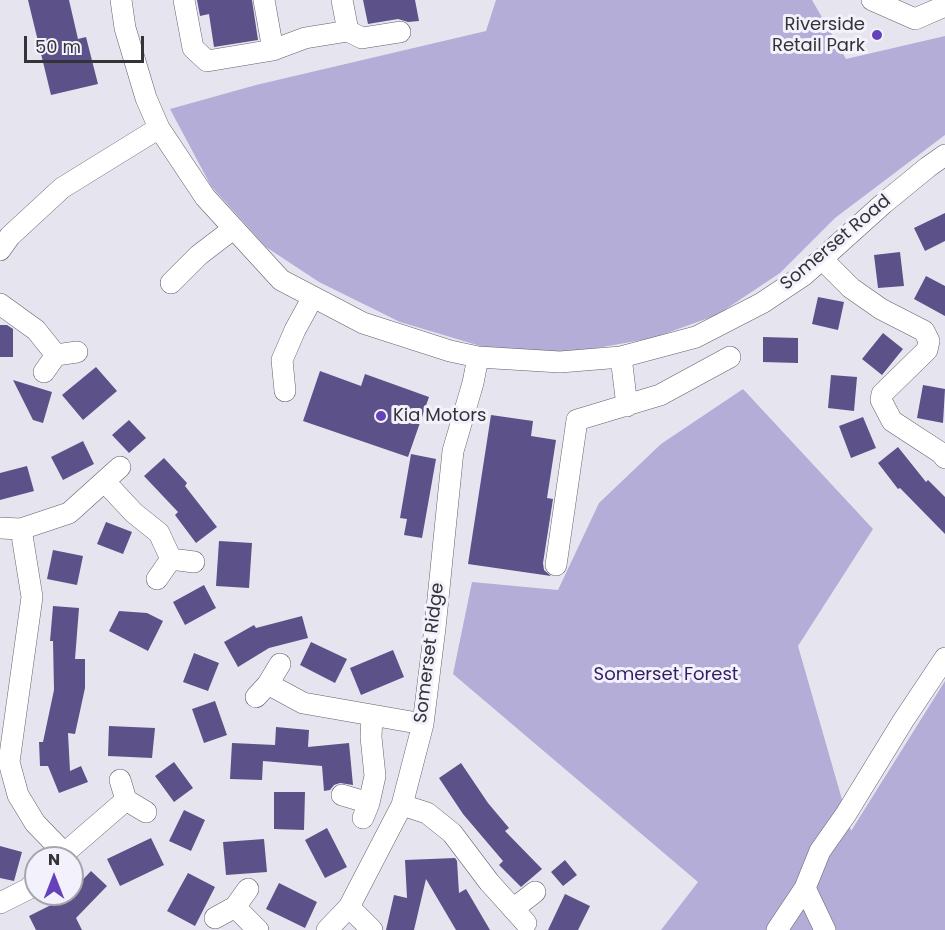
<!DOCTYPE html>
<style>
body{margin:0}
#map{position:relative;width:945px;height:930px;overflow:hidden;background:#e6e5ef;font-family:Poppins,sans-serif}
canvas{display:block}
.north{position:absolute;left:24px;top:846px;width:60px;height:60px;box-sizing:border-box;background:#f3f2fc;border:2px solid #a7a6ad;border-radius:50%;rotate:0deg;font-size:16px;font-weight:700;line-height:24px;text-align:center;color:#343337}
.north::after{content:'';display:block;margin:auto;width:21px;height:27px;background:#6541ba;clip-path:polygon(50% 0,100% 100%,50% 72%,0 100%)}
.scale{position:absolute;left:24px;top:36px;width:120px;height:27px;box-sizing:border-box;border:3px solid #343337;border-top:0;padding-left:8px;font-size:18px;line-height:21px;white-space:nowrap;color:#343337;-webkit-text-stroke:4px #f3f2fc;paint-order:stroke}
</style>
<div id="map">
<canvas width="945" height="930"></canvas>
<div class="north">N</div>
<div class="scale">50 m</div>
</div>
<script>
const g = document.querySelector('canvas').getContext('2d');
g.lineJoin = 'round';
function fill(path, color) { g.fillStyle = color; g.fill(path, 'evenodd'); }
const shape = rows => new Path2D(rows.map(r => 'M' + r).join(''));
function strokePath(path, color, width, dash) { g.strokeStyle = color; g.lineWidth = width; g.lineCap = dash ? 'butt' : 'round'; g.setLineDash(dash || []); g.stroke(path); }
function write(font, color, halo, rows, align = 'center') {
  g.font = font + ' Poppins,sans-serif'; g.lineWidth = 6; g.setLineDash([]); g.textBaseline = 'middle'; g.strokeStyle = halo; g.fillStyle = color; for (const [text, x, y, turn = 0] of rows) {
    g.save(); g.translate(x, y); g.rotate((+turn || 0) * Math.PI / 180); g.textAlign = isNaN(turn) ? turn : align; if (halo) g.strokeText(text, 0, 0); g.fillText(text, 0, 0); g.restore();
  }
}
const green = shape([
 [496,0,812,0,846,59,945,36,945,135,835,218,780,273,717,315,653,338,580,351,497,351,400,322,319,282,266,247,211,186,170,109,256,85,486,31],
 [743,389,873,529,798,646,851,831,945,681,945,930,661,930,698,882,453,674,472,582,558,590,599,503,661,444]
]);
const building = shape([
 [28,0,69,0,78,39,86,37,98,84,51,95],
 [197,0,252,0,258,40,214,47,209,14,200,16],
 [363,0,415,0,419,21,408,22,398,19,368,24],
 [945,213,945,241,925,251,914,228],
 [900,252,904,286,878,288,874,255],
 [926,276,945,286,945,316,914,299],
 [818,297,844,302,838,330,812,324],
 [0,325,7,325,13,329,13,357,0,357],
 [883,333,903,349,882,375,862,359],
 [763,337,798,338,798,363,763,362],
 [96,367,117,391,83,420,62,395],
 [320,371,361,386,365,374,429,397,408,457,303,421],
 [831,375,857,377,854,411,828,408],
 [13,380,52,392,43,423,33,420],
 [923,385,945,389,943,423,917,418],
 [491,415,533,421,531,436,556,440,547,498,553,499,543,563,544,570,551,576,468,564],
 [863,417,876,448,851,458,839,426],
 [129,420,146,438,129,453,112,435],
 [83,441,94,464,63,480,51,457],
 [898,447,926,482,928,480,945,497,945,534,900,488,898,489,878,463],
 [411,454,436,459,422,538,404,535,407,519,400,518],
 [164,458,187,483,185,486,217,527,196,543,175,515,178,512,144,476],
 [27,466,34,491,0,500,0,473],
 [106,522,132,532,123,554,97,544],
 [219,541,252,543,249,588,216,586],
 [53,550,83,556,77,585,47,579],
 [204,585,216,608,185,625,173,602],
 [53,606,79,608,75,659,85,659,85,688,75,734,68,733,70,771,81,766,88,782,59,793,48,766,40,766,39,742,43,742,54,690,53,641,50,641],
 [119,611,147,613,163,621,148,651,109,631],
 [302,616,308,638,269,648,238,667,224,642,254,625,256,628],
 [311,642,347,659,335,683,300,665],
 [393,650,404,677,361,695,350,668],
 [194,653,219,663,208,691,183,682],
 [215,701,227,735,204,743,192,709],
 [109,726,155,728,152,758,108,756],
 [276,727,309,730,308,747,349,743,353,785,340,783,334,785,330,790,324,791,322,766,263,761,262,780,230,779,232,743,275,745],
 [174,762,193,788,174,802,155,776],
 [461,763,488,803,509,828,505,831,542,869,521,887,499,865,503,861,463,814,439,778],
 [274,792,305,792,304,830,274,829],
 [184,810,205,820,191,851,169,841],
 [327,828,347,867,325,878,305,840],
 [151,838,164,865,120,886,107,859],
 [264,839,267,872,226,875,223,842],
 [0,846,22,852,14,881,0,878],
 [455,858,457,861,459,893,466,889,490,930,456,930,426,879,414,930,386,930,394,895,407,898,405,860],
 [565,860,577,875,563,886,551,872],
 [91,871,107,886,76,918,82,930,36,930,29,916,63,899,69,894,72,894,72,891],
 [188,873,215,887,195,926,167,911],
 [279,883,317,902,305,928,266,909],
 [565,894,590,906,578,930,548,930]
]);
const minor = shape([
 [121,0,125,28,146,98,159,128,205,197,281,280,363,323,450,351,478,357,560,362,621,357,696,337,762,303,804,275,884,203,928,167,945,155],
 [184,0,193,48,207,61,273,50,305,38,348,31],
 [264,0,273,50],
 [342,0,348,31,362,38,400,32],
 [872,0,915,19,945,6],
 [0,250,10,236,62,188,159,128],
 [822,259,851,288,881,309,924,331,929,341,927,350,882,394,881,400,892,421,941,453,945,458],
 [171,283,199,255,233,229],
 [0,304,36,330,56,355],
 [621,357,627,406],
 [44,372,56,355,77,352],
 [285,391,282,360,295,330,313,297],
 [105,482,134,513,159,533,171,559],
 [0,528,21,529,69,513,120,467],
 [21,529,32,597,9,762,18,795,35,823,64,853],
 [556,565,577,420,660,395,730,357],
 [157,579,171,559,194,562],
 [268,684,303,703,423,724],
 [256,697,268,684,280,664],
 [120,780,126,800,146,812],
 [342,795,369,803],
 [402,805,427,813,452,833,489,882,526,923],
 [363,818,369,803,375,776,371,737,372,716],
 [59,858,126,800],
 [805,888,825,930],
 [0,903,28,889,36,881],
 [235,907,258,930],
 [349,907,372,930],
 [513,909,535,892],
 [215,918,235,907,248,889],
 [327,930,349,907,402,805,423,724,435,628,453,451,473,383,478,357],
 [777,930,805,888,820,851,846,814,903,721,945,658]
]);
const markers = [
 [877,35,6,"#6541ba"],
 [381,416,6,"#6541ba"]
];
const poiNames = [
 ["Riverside",865,25],
 ["Retail Park",865,46],
 ["Kia Motors",393,416,"left"]
];
const streetNames = [
 ["Somerset Road",836,243,-40],
 ["Somerset Ridge",430,653,-83]
];
const parkNames = [
 ["Somerset Forest",666,675]
];
fill(green, '#b4add8');
fill(building, '#5c5188');
strokePath(minor, '#616069', 22);
strokePath(minor, '#fff', 21);
for (const [x, y, r, color] of markers) { const dot = new Path2D(); dot.arc(x, y, r, 0, 2 * Math.PI); g.fillStyle = color; g.fill(dot); strokePath(dot, '#f3f2fc', 2); }
write('18px', '#343337', '#f3f2fc', poiNames, 'right');
write('18px', '#343337', '#f3f2fc', streetNames);
write('18px', '#331e65', '#f3f2fc', parkNames);
</script>
